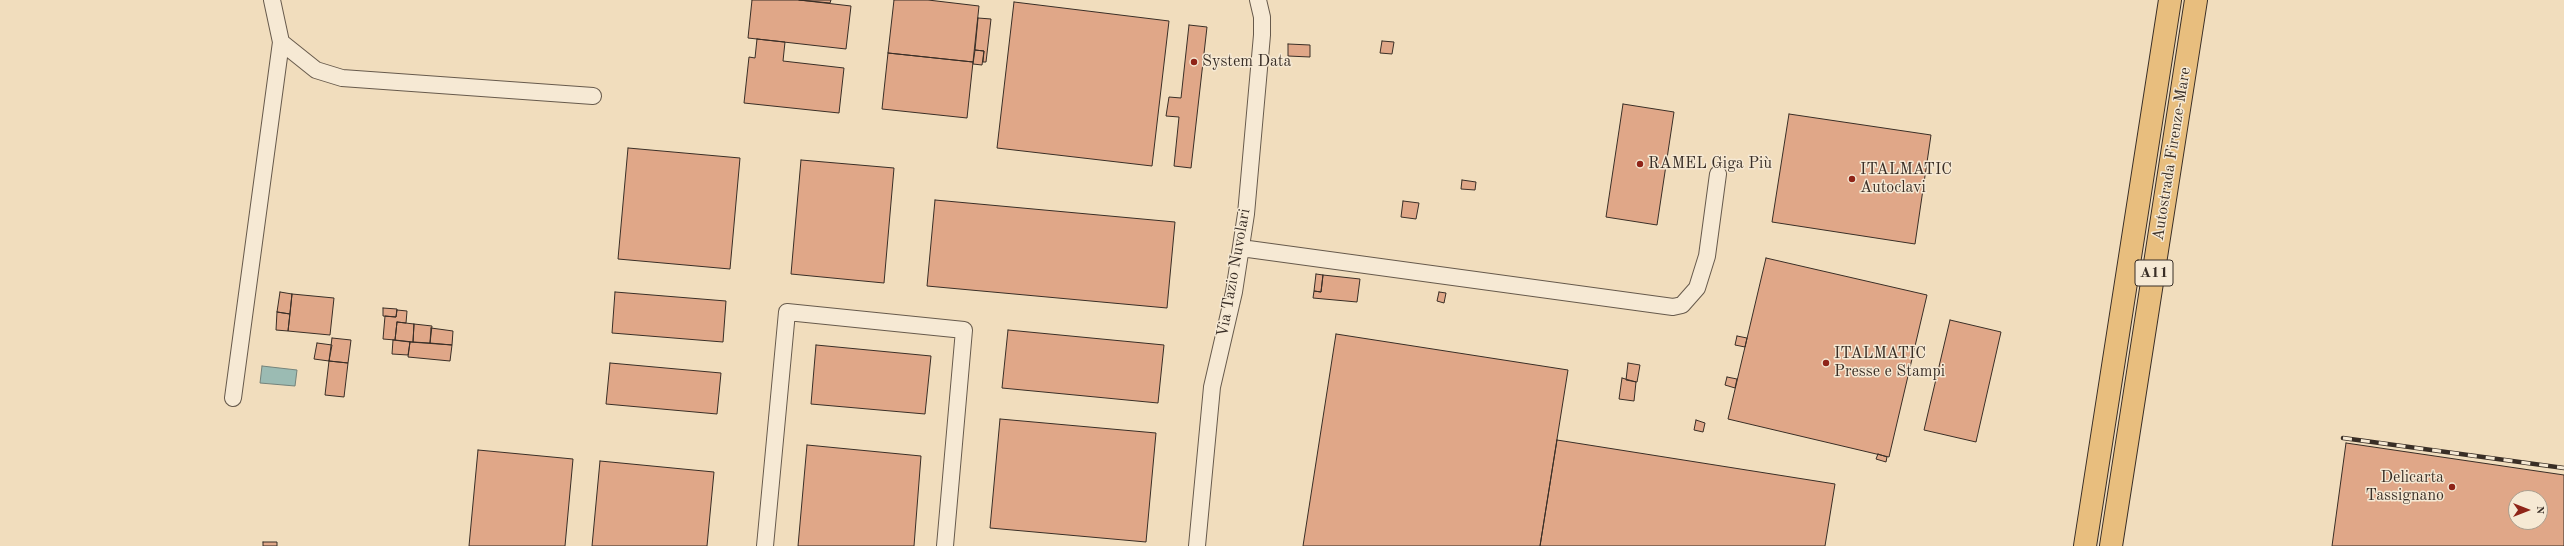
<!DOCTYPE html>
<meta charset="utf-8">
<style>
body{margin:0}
#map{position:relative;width:2564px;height:546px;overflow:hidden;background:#f1ddbd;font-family:"Old Standard TT",serif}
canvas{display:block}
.north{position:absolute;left:2508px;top:490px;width:40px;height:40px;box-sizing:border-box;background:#f6e9d4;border:1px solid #aa9e8e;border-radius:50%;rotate:90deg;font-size:11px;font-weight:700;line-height:16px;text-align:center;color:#392e26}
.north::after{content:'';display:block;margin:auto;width:14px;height:18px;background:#8f2418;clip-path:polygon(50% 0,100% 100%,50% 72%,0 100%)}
</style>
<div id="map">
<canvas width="2564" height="546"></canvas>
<div class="north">N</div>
</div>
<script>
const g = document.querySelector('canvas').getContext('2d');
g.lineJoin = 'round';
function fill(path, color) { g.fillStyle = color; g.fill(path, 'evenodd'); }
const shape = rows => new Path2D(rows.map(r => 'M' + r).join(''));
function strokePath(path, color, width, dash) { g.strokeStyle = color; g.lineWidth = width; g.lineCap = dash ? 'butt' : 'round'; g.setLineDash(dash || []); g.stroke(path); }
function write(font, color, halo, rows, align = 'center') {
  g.font = font + ' "Old Standard TT",serif'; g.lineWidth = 3; g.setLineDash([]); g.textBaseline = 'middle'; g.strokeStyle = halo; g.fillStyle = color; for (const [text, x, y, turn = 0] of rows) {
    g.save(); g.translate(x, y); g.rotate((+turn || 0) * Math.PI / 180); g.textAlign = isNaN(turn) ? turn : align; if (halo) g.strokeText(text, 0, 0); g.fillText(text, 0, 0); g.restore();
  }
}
const water = shape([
 [262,366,297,370,295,386,260,383,262,366]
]);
const building = shape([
 [752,0,799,0,851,6,846,49,748,38,752,0],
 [799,0,831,0,830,3,799,0],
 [894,0,928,0,979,6,973,62,888,53,894,0],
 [1014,2,1169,21,1152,166,997,148,1014,2],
 [978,18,991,19,986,62,983,62,984,51,975,50,978,18],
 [1189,25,1207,27,1191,168,1174,166,1179,117,1166,116,1169,97,1181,98,1189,25],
 [757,39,785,42,783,61,844,68,839,113,744,103,749,57,755,58,757,39],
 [1382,41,1394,42,1392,54,1380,53,1382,41],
 [1288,44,1310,45,1310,57,1288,56,1288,44],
 [975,50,984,51,982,65,973,64,975,50],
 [888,53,973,62,967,118,882,109,888,53],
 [1623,104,1674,112,1657,225,1606,217,1623,104],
 [1789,114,1931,135,1915,244,1772,222,1789,114],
 [628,148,740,158,730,269,618,259,628,148],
 [801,160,894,168,884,283,791,274,801,160],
 [1462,180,1476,182,1475,190,1461,189,1462,180],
 [935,200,1175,222,1167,308,927,286,935,200],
 [1403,201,1419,203,1416,219,1401,217,1403,201],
 [1766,258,1927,295,1889,457,1728,419,1766,258],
 [1316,274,1323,275,1321,292,1314,291,1316,274],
 [1323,275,1360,279,1357,302,1313,298,1314,291,1321,292,1323,275],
 [280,292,292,294,290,314,277,312,280,292],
 [615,292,726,301,723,342,612,333,615,292],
 [1439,292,1446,293,1444,303,1437,301,1439,292],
 [292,294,334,298,330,335,288,331,292,294],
 [383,308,397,309,396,317,383,316,383,308],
 [397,310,407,311,406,323,397,322,395,340,383,339,385,316,396,317,397,310],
 [277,312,290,314,288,331,276,330,277,312],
 [1950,320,2001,332,1976,442,1924,430,1950,320],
 [397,322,414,324,413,342,395,340,397,322],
 [414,324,432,326,430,343,413,342,414,324],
 [431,328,453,331,452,345,430,343,431,328],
 [1008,330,1164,345,1158,403,1002,388,1008,330],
 [1336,334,1568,370,1540,546,1303,546,1336,334],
 [1737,336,1747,338,1745,347,1735,345,1737,336],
 [332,338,351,340,348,363,329,361,332,338],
 [393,340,410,342,408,355,392,354,393,340],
 [410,342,452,345,450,361,408,357,410,342],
 [317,343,332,345,329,361,314,359,317,343],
 [816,345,931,356,925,414,811,404,816,345],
 [329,361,348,363,344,397,325,395,329,361],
 [610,363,721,373,717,414,606,404,610,363],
 [1628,363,1640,365,1637,382,1626,380,1628,363],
 [1727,377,1737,379,1735,388,1725,385,1727,377],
 [1622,378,1636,382,1634,401,1619,399,1622,378],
 [1000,419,1156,433,1146,542,990,528,1000,419],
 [1696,420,1705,423,1703,432,1694,430,1696,420],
 [1557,440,1835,484,1825,546,1540,546,1557,440],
 [2346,443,2564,475,2564,546,2332,546,2346,443],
 [2516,498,2540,498,2540,522,2516,522,2516,498],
 [807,445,921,456,914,546,798,546,807,445],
 [478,450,573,459,565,546,469,546,478,450],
 [1878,454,1887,457,1886,462,1876,459,1878,454],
 [600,461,714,472,707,546,592,546,600,461],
 [263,542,277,542,277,546,263,546,263,542]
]);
const minor = shape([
 [281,42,316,70,342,78,593,96],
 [1241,248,1673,307,1682,305,1697,288,1707,256,1718,174],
 [233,398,281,42,272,0],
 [765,546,787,312,964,330,945,546],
 [1197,546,1212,387,1234,292,1246,214,1262,35,1262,17,1258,0]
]);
const motorway = shape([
 [2085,546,2170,0],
 [2111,546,2196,0]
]);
const rail = shape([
 [2343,438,2564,468]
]);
const markers = [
 [1194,62,4,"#8f2418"],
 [1640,164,4,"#8f2418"],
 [1852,179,4,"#8f2418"],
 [1826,363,4,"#8f2418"],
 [2452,487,4,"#8f2418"]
];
const shields = [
 [2154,273,38]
];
const shieldNames = [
 ["A11",2154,273]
];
const poiNames = [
 ["System Data",1202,62],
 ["RAMEL Giga Più",1648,164],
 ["ITALMATIC",1860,170],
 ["Autoclavi",1860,188],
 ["ITALMATIC",1834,354],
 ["Presse e Stampi",1834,372],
 ["Delicarta",2444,478,"right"],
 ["Tassignano",2444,496,"right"]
];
const streetNames = [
 ["Autostrada Firenze-Mare",2172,154,-81],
 ["Via Tazio Nuvolari",1234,273,-80]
];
fill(water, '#9bbbb3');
strokePath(water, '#74837b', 1);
fill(building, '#e0a788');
strokePath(building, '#392e26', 1);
strokePath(minor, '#675a4c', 18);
strokePath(motorway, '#392e26', 24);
strokePath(minor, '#f6e9d4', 16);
strokePath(motorway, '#e8be7e', 22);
strokePath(rail, '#392e26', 4.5);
strokePath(rail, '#f6e9d4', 3, [9]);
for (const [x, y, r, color] of markers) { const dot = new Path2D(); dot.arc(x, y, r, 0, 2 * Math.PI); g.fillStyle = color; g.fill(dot); strokePath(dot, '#f6e9d4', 1.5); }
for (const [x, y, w] of shields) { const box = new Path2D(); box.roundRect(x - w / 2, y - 13, w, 26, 3); g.fillStyle = '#f6e9d4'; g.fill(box); strokePath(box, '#392e26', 1); }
write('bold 15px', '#392e26', null, shieldNames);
write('16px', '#392e26', '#f6e9d4', poiNames, 'left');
write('16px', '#392e26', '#f6e9d4', streetNames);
</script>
